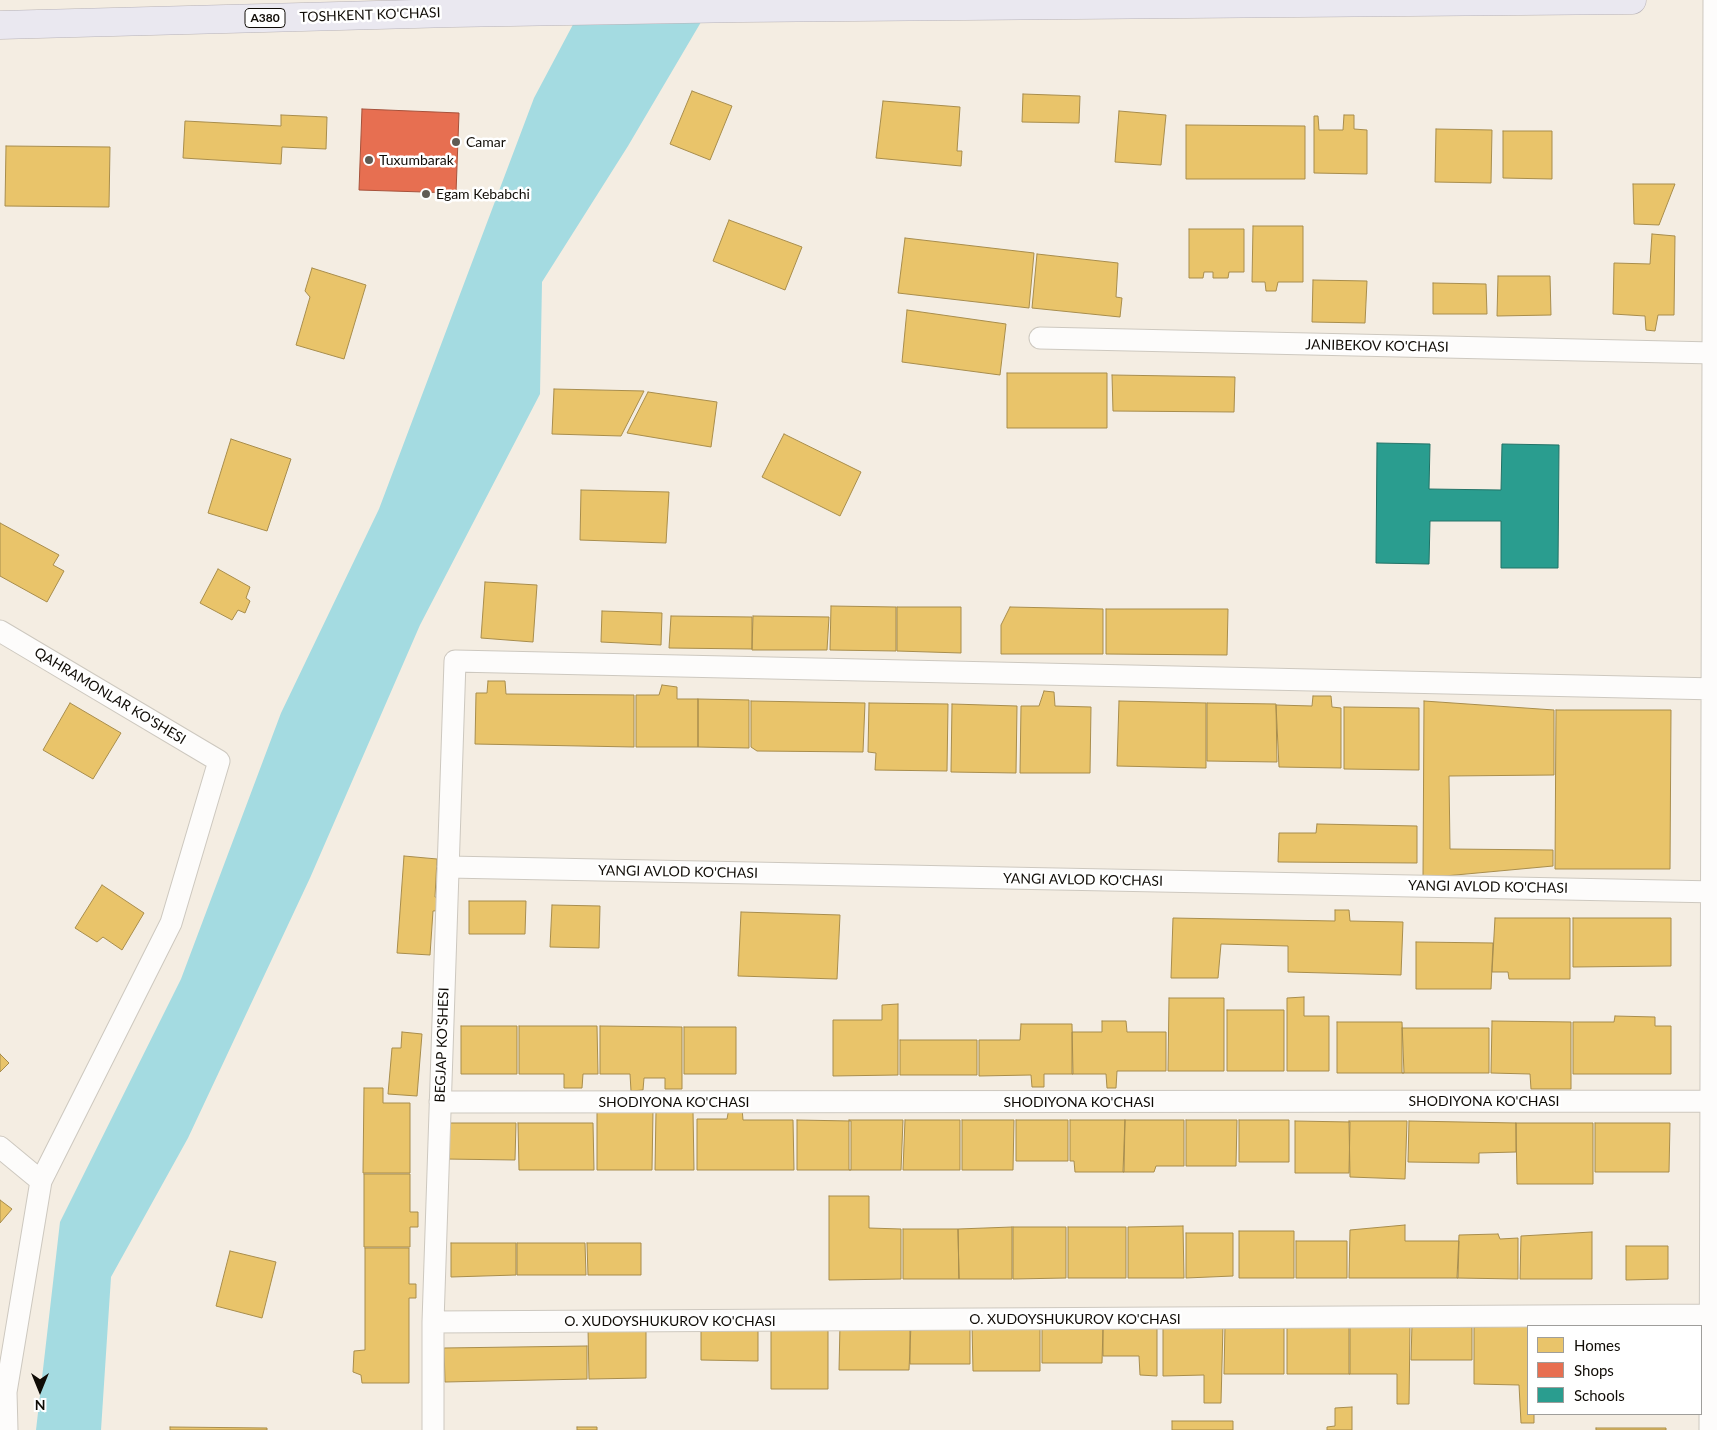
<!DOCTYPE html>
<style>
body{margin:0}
#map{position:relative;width:1717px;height:1430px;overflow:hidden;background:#f4ede2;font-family:Lato,sans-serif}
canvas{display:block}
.legend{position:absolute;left:1527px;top:1325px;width:175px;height:90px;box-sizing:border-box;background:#fff;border:1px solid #9f9e9b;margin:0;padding:6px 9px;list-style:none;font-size:15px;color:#100c06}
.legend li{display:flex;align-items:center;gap:10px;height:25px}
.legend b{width:25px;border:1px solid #9f9e9b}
.north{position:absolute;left:15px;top:1365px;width:50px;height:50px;-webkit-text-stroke:4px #fff;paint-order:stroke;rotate:180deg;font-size:14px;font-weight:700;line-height:20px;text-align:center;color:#100c06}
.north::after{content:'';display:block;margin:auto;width:18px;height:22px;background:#100c06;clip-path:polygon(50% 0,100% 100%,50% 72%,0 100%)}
</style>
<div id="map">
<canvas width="1717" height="1430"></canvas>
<ul class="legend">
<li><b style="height:14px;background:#e9c46a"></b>Homes</li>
<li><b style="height:14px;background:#e76f51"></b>Shops</li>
<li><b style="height:14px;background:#2a9d8f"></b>Schools</li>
</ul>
<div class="north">N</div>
</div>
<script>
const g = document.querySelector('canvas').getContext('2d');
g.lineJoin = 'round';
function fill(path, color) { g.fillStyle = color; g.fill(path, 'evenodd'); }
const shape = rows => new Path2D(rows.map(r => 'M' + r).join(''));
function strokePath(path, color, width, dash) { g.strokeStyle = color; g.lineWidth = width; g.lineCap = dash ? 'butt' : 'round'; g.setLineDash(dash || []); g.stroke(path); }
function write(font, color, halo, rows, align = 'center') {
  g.font = font + ' Lato,sans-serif'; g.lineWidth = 5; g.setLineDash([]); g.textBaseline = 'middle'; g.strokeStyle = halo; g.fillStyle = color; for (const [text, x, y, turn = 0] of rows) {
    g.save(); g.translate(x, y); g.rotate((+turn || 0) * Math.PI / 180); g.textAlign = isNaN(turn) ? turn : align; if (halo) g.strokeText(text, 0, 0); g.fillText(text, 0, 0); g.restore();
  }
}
const water = shape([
 [586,0,714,0,628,146,542,282,540,394,420,625,310,878,188,1138,111,1277,101,1430,36,1430,60,1222,181,979,281,713,379,509,534,98]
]);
const homes = shape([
 [692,91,732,106,710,160,670,144,692,91],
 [1023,94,1080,96,1079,123,1022,122,1023,94],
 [883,101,960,107,957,151,962,151,961,166,876,158,883,101],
 [1119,111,1166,115,1161,165,1115,162,1119,111],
 [281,115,327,117,326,149,282,147,281,164,183,158,185,121,281,126,281,115],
 [1344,115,1354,115,1354,129,1367,130,1367,174,1314,173,1314,116,1318,116,1319,130,1343,130,1344,115],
 [1186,125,1305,126,1305,179,1186,179,1186,125],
 [1436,129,1492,130,1491,183,1435,182,1436,129],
 [1503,131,1552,131,1552,179,1503,178,1503,131],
 [6,146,110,147,109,207,5,206,6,146],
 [1633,184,1675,184,1659,225,1634,224,1633,184],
 [729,220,802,247,785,290,713,261,729,220],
 [1253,226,1303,226,1303,282,1278,282,1276,291,1266,291,1265,282,1252,282,1253,226],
 [1189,229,1244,229,1244,272,1229,272,1228,278,1213,278,1213,272,1204,272,1203,278,1189,278,1189,229],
 [1652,234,1675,236,1674,315,1658,315,1655,331,1646,330,1645,316,1613,314,1614,263,1650,264,1652,234],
 [905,238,1034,253,1029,308,898,293,905,238],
 [1037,254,1118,263,1116,297,1122,298,1120,317,1032,308,1037,254],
 [312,268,366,285,344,359,296,345,310,297,305,291,312,268],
 [1498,276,1550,276,1551,315,1497,316,1498,276],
 [1313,280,1367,281,1365,323,1312,322,1313,280],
 [1433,283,1486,284,1487,314,1433,314,1433,283],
 [907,310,1006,324,1000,375,902,362,907,310],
 [1007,373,1107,373,1107,428,1007,428,1007,373],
 [1112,375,1235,377,1234,412,1113,411,1112,375],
 [554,389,644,391,621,436,552,434,554,389],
 [648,392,717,402,711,447,627,433,648,392],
 [784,434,861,472,840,516,762,477,784,434],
 [231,439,291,459,267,531,208,513,231,439],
 [581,490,669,492,666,543,580,540,581,490],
 [0,523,59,555,53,565,64,571,47,602,0,576,0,523],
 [218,569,250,587,246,598,250,601,245,613,238,610,232,620,200,603,218,569],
 [485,582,537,585,533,642,481,638,485,582],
 [831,606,896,607,896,651,830,650,831,606],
 [897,607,961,607,961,653,897,651,897,607],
 [1010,607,1103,609,1103,654,1001,654,1001,625,1010,607],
 [1106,609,1228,609,1227,655,1106,654,1106,609],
 [602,611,662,613,661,645,601,642,602,611],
 [671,616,752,617,752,649,669,648,671,616],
 [753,616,829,617,827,650,752,650,753,616],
 [488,681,505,681,506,694,634,695,634,747,475,744,476,693,487,693,488,681],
 [662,685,677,687,677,699,698,699,698,747,636,747,636,695,659,695,662,685],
 [1044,691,1054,692,1055,706,1091,707,1090,773,1020,773,1021,706,1039,706,1044,691],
 [1313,696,1331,696,1332,707,1341,708,1341,768,1279,767,1276,705,1312,706,1313,696],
 [698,699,749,700,749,748,698,747,698,699],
 [751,701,865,703,863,752,757,751,751,747,751,701],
 [1119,701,1206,703,1206,768,1117,766,1119,701],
 [1424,701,1554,710,1554,775,1449,776,1450,849,1553,850,1553,866,1423,878,1424,701],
 [70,703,121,733,93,779,43,750,70,703],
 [869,703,948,704,947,771,875,770,876,753,868,752,869,703],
 [1207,703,1276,704,1277,762,1207,761,1207,703],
 [952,704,1017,706,1016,773,951,772,952,704],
 [1344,707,1419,708,1419,770,1344,769,1344,707],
 [1556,710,1671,710,1670,869,1555,869,1556,710],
 [1317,824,1417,826,1417,863,1278,862,1279,833,1316,833,1317,824],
 [404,856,437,859,435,897,445,899,444,910,433,911,430,955,397,953,404,856],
 [102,885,144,913,122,950,103,937,97,942,75,928,102,885],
 [469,901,526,901,525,934,469,934,469,901],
 [552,905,600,906,599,948,550,947,552,905],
 [1335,910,1349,910,1350,921,1403,922,1401,975,1288,972,1288,946,1221,944,1218,978,1171,978,1173,918,1335,921,1335,910],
 [741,912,840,915,837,979,738,976,741,912],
 [1495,918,1570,918,1570,979,1509,979,1508,972,1492,972,1495,918],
 [1573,918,1671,918,1671,966,1573,967,1573,918],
 [1416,942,1493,943,1491,989,1416,989,1416,942],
 [1304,997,1304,1016,1329,1016,1329,1071,1287,1071,1287,998,1304,997],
 [1169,998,1224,998,1224,1071,1168,1071,1169,998],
 [898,1004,898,1075,833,1076,833,1020,882,1020,882,1005,898,1004],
 [1227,1010,1284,1010,1284,1071,1227,1071,1227,1010],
 [1615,1016,1655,1017,1655,1026,1671,1026,1671,1074,1573,1074,1573,1022,1614,1022,1615,1016],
 [1102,1021,1126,1021,1127,1032,1166,1032,1166,1071,1117,1071,1116,1088,1107,1088,1106,1074,1072,1074,1072,1032,1102,1032,1102,1021],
 [1492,1021,1571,1022,1571,1089,1531,1089,1530,1074,1491,1073,1492,1021],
 [1337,1022,1402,1022,1404,1073,1337,1073,1337,1022],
 [1021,1024,1072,1024,1073,1074,1044,1074,1044,1087,1032,1087,1031,1075,979,1076,979,1040,1020,1040,1021,1024],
 [461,1026,517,1026,517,1074,461,1074,461,1026],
 [519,1026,597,1026,598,1074,583,1074,582,1088,564,1088,564,1074,519,1074,519,1026],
 [600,1026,682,1027,682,1089,665,1089,665,1078,644,1078,643,1090,631,1091,630,1074,600,1074,600,1026],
 [684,1027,736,1027,736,1074,684,1074,684,1027],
 [1402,1028,1489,1028,1489,1073,1402,1073,1402,1028],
 [402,1032,422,1034,417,1096,388,1094,392,1048,401,1048,402,1032],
 [900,1040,977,1040,977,1075,900,1075,900,1040],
 [0,1054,9,1063,0,1072,0,1054],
 [364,1088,383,1088,383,1103,410,1103,410,1173,363,1173,364,1088],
 [729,1108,742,1108,743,1120,793,1120,794,1170,697,1170,697,1119,727,1119,729,1108],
 [597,1111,653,1111,652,1170,597,1170,597,1111],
 [656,1111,693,1111,694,1170,655,1170,656,1111],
 [797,1120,851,1121,851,1170,797,1170,797,1120],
 [849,1120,903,1120,901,1170,849,1170,849,1120],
 [905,1120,960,1120,960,1170,903,1170,905,1120],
 [962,1120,1014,1120,1013,1170,962,1170,962,1120],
 [1016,1120,1068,1120,1068,1161,1016,1161,1016,1120],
 [1070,1120,1125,1120,1124,1172,1075,1172,1074,1161,1070,1161,1070,1120],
 [1125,1120,1184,1120,1184,1166,1156,1166,1154,1172,1123,1172,1125,1120],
 [1186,1120,1237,1120,1236,1166,1186,1166,1186,1120],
 [1239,1120,1289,1120,1289,1162,1239,1162,1239,1120],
 [1295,1121,1350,1122,1349,1173,1295,1173,1295,1121],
 [1349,1121,1407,1121,1405,1179,1350,1177,1349,1121],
 [1409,1121,1516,1123,1516,1152,1479,1153,1479,1163,1408,1162,1409,1121],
 [445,1123,516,1123,515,1160,445,1159,445,1123],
 [518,1123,593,1123,594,1170,519,1170,518,1123],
 [1516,1123,1593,1123,1593,1184,1517,1184,1516,1123],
 [1595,1123,1670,1123,1669,1172,1595,1172,1595,1123],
 [364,1174,410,1174,410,1212,418,1212,418,1227,410,1227,410,1247,364,1247,364,1174],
 [829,1196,869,1196,869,1228,901,1229,901,1279,829,1280,829,1196],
 [0,1200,12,1209,0,1223,0,1200],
 [1405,1225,1405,1241,1459,1241,1458,1278,1349,1278,1350,1230,1405,1225],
 [1183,1226,1184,1278,1128,1278,1128,1227,1183,1226],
 [1012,1227,1012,1279,959,1279,958,1229,1012,1227],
 [1013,1227,1066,1227,1066,1278,1013,1279,1013,1227],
 [1068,1227,1126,1227,1126,1278,1068,1278,1068,1227],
 [903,1229,958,1229,959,1279,903,1279,903,1229],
 [1239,1231,1294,1231,1294,1278,1239,1278,1239,1231],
 [1592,1232,1592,1279,1520,1279,1521,1236,1592,1232],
 [1186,1233,1233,1233,1233,1276,1186,1278,1186,1233],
 [1498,1234,1500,1239,1518,1238,1518,1279,1457,1278,1459,1235,1498,1234],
 [1296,1241,1347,1241,1347,1278,1296,1278,1296,1241],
 [451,1243,516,1243,516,1275,451,1277,451,1243],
 [517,1243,585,1243,586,1275,517,1275,517,1243],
 [587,1243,641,1243,641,1275,588,1275,587,1243],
 [1626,1246,1668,1246,1668,1279,1626,1280,1626,1246],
 [365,1248,409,1248,409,1284,416,1284,416,1298,409,1298,409,1383,362,1383,361,1375,353,1372,354,1351,365,1350,365,1248],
 [230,1251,276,1262,262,1318,216,1306,230,1251],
 [771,1322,828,1322,828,1389,771,1389,771,1322],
 [701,1324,758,1325,758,1361,701,1360,701,1324],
 [970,1324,970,1364,910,1364,910,1325,970,1324],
 [972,1324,1040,1327,1040,1371,973,1371,972,1324],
 [1163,1324,1223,1325,1221,1403,1204,1403,1204,1375,1163,1376,1163,1324],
 [840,1325,911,1325,909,1370,839,1370,840,1325],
 [1225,1325,1284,1325,1284,1374,1224,1374,1225,1325],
 [1287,1325,1350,1325,1350,1374,1287,1374,1287,1325],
 [1349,1325,1410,1325,1409,1404,1397,1404,1397,1374,1349,1374,1349,1325],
 [1412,1325,1472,1327,1472,1360,1411,1360,1412,1325],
 [646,1326,646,1378,589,1379,588,1328,646,1326],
 [1528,1326,1528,1414,1534,1414,1534,1423,1521,1423,1519,1385,1474,1384,1474,1327,1528,1326],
 [1042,1327,1103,1327,1102,1363,1042,1363,1042,1327],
 [1103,1327,1157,1327,1157,1376,1140,1375,1139,1356,1103,1356,1103,1327],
 [587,1346,587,1379,445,1382,444,1348,587,1346],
 [1352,1407,1352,1430,1327,1430,1327,1427,1335,1426,1335,1408,1352,1407],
 [1172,1421,1233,1421,1233,1430,1172,1430,1172,1421],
 [170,1427,267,1428,267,1430,170,1430,170,1427],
 [577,1427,597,1427,597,1430,577,1430,577,1427],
 [1596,1428,1666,1428,1666,1430,1596,1430,1596,1428]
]);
const shops = shape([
 [362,109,459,113,456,193,359,190,362,109]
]);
const schools = shape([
 [1377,443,1430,444,1429,489,1501,490,1502,444,1559,445,1558,568,1501,568,1501,521,1430,521,1429,564,1376,563,1377,443]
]);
const minor = shape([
 [1040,338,1714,353],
 [0,631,219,761,171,923,41,1181,6,1392,7,1430],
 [448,867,1717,892],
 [440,1102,1717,1101],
 [0,1147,41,1181],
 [433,1322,1717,1315],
 [433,1430,433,1322,455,661,1717,689],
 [1710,1430,1714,0]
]);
const highway = shape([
 [0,25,452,13,742,8,1632,0]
]);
const markers = [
 [456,142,5,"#605b53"],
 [369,160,5,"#605b53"],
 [426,194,5,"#605b53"]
];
const shields = [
 [265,18,40]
];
const shieldNames = [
 ["A380",265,18]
];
const streetNames = [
 ["TOSHKENT KO'CHASI",370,15,-2],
 ["JANIBEKOV KO'CHASI",1377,346,1],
 ["QAHRAMONLAR KO'SHESI",110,696,31],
 ["YANGI AVLOD KO'CHASI",678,872,1],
 ["YANGI AVLOD KO'CHASI",1083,880,1],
 ["YANGI AVLOD KO'CHASI",1488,887,1],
 ["BEGJAP KO'SHESI",442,1045,-88],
 ["SHODIYONA KO'CHASI",1484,1101],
 ["SHODIYONA KO'CHASI",674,1102],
 ["SHODIYONA KO'CHASI",1079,1102],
 ["O. XUDOYSHUKUROV KO'CHASI",1075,1319],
 ["O. XUDOYSHUKUROV KO'CHASI",670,1321]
];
const poiNames = [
 ["Camar",466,142],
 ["Tuxumbarak",379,160],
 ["Egam Kebabchi",436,194]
];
fill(water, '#a4dbe1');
fill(homes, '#e9c46a');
strokePath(homes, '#a88d4c', 1);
fill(shops, '#e76f51');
strokePath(shops, '#a6513a', 1);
fill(schools, '#2a9d8f');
strokePath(schools, '#227266', 1);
strokePath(minor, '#cdc8bf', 23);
strokePath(highway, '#b7b2b7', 29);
strokePath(minor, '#fdfcfb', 21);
strokePath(highway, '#eae8f0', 28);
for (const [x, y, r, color] of markers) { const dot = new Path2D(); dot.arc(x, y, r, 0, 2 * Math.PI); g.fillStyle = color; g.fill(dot); strokePath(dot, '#fff', 2); }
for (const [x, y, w] of shields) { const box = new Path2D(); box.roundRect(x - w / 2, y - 9.5, w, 19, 4); g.fillStyle = '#fff'; g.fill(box); strokePath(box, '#100c06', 1); }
write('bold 12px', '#100c06', null, shieldNames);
write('14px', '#100c06', '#fff', streetNames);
write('14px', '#100c06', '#fff', poiNames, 'left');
</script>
